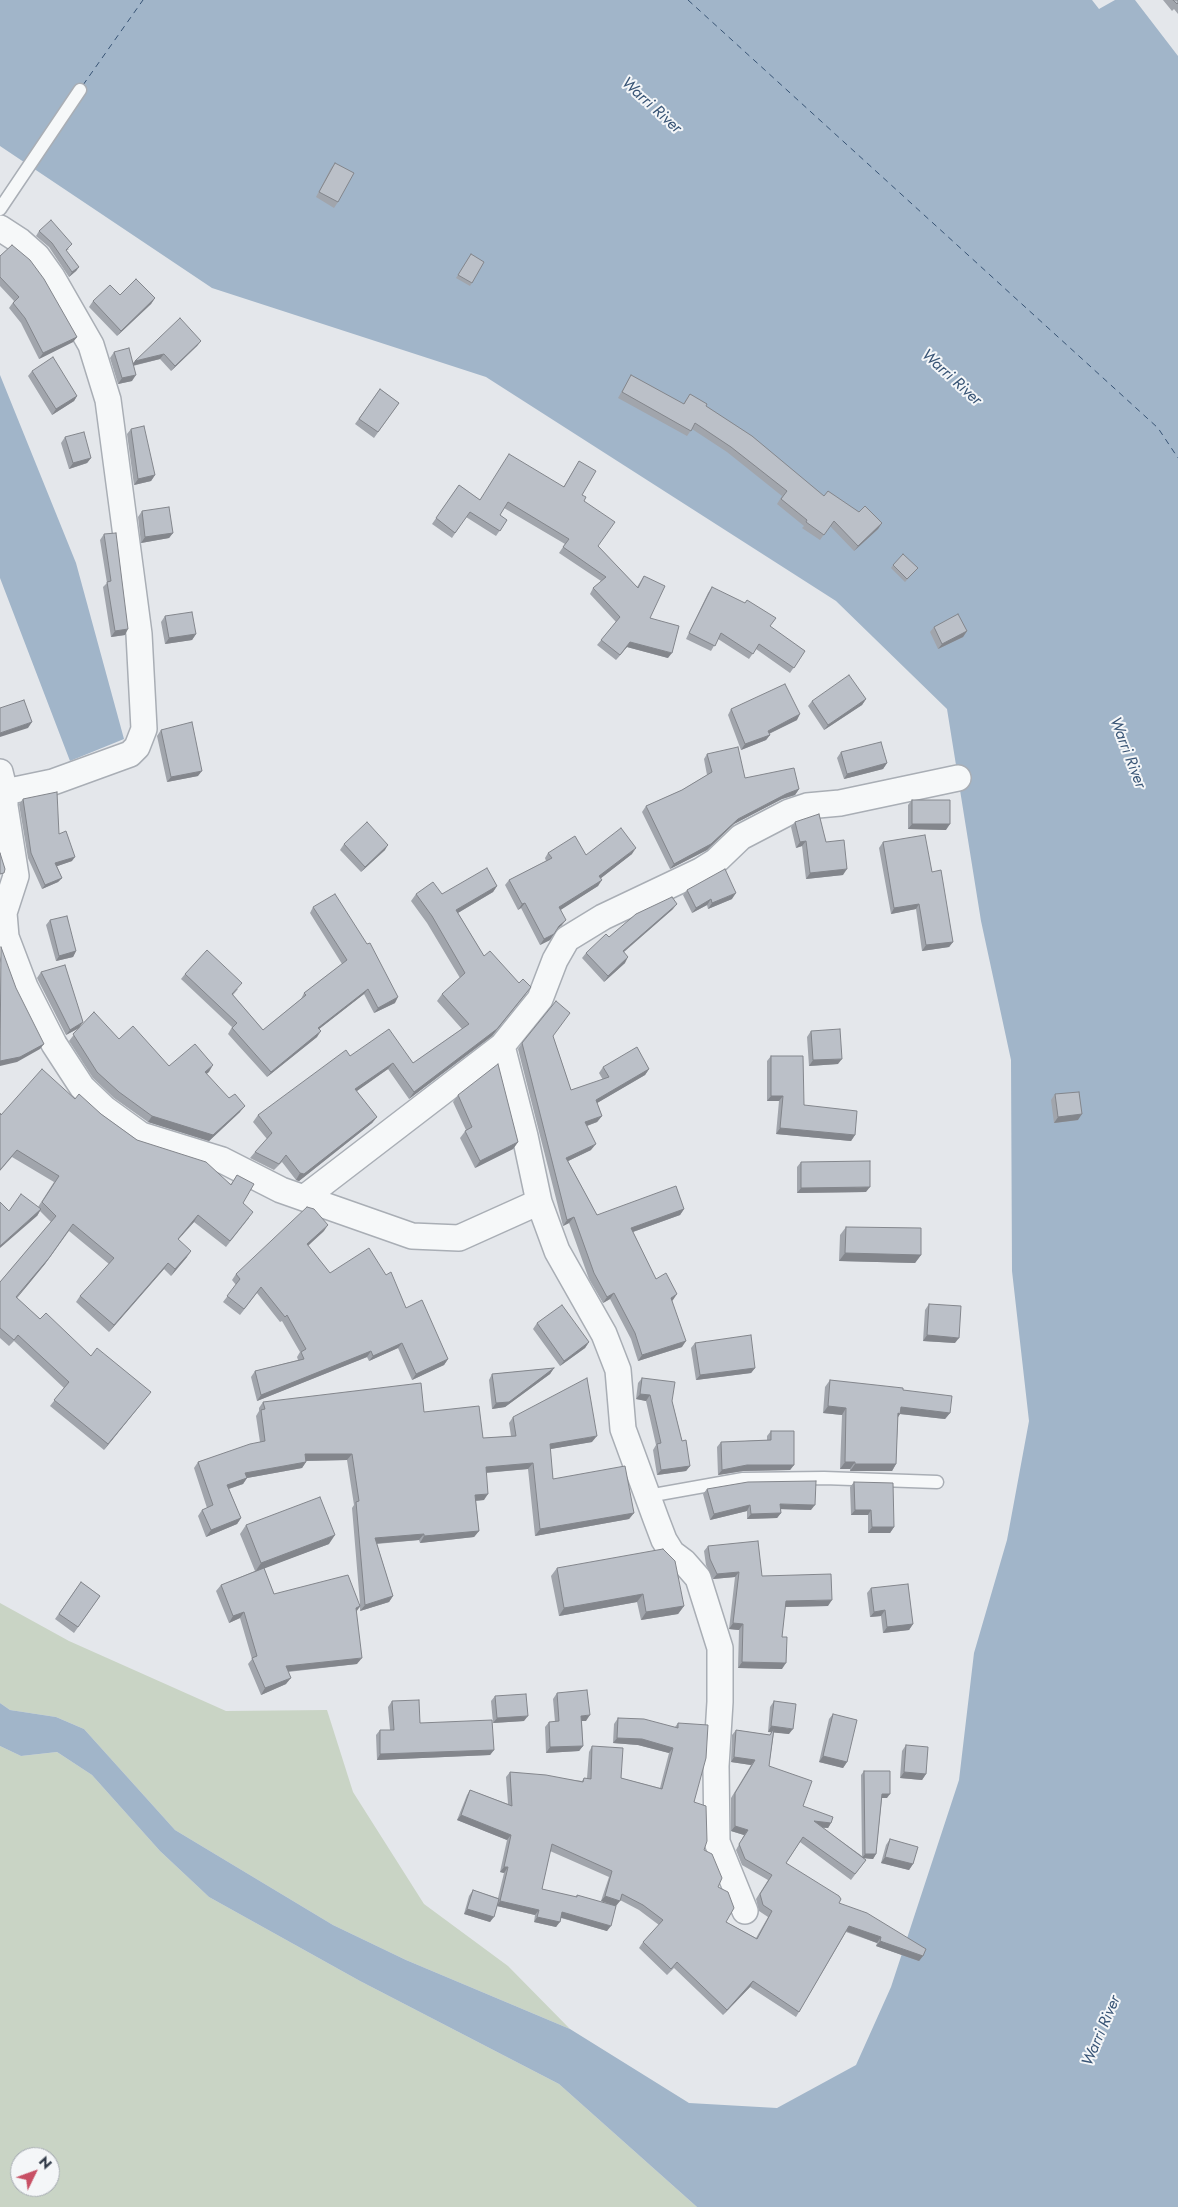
<!DOCTYPE html>
<style>
body{margin:0}
#map{position:relative;width:1178px;height:2207px;overflow:hidden;background:#e4e7eb;font-family:Jost,sans-serif}
canvas{display:block}
.north{position:absolute;left:10px;top:2147px;width:50px;height:50px;box-sizing:border-box;background:#f4f6f8;border:1px solid #a4a9b0;border-radius:50%;rotate:48deg;font-size:14px;font-weight:700;line-height:20px;text-align:center;color:#2c3543}
.north::after{content:'';display:block;margin:auto;width:18px;height:22px;background:#c85065;clip-path:polygon(50% 0,100% 100%,50% 72%,0 100%)}
</style>
<div id="map">
<canvas width="1178" height="2207"></canvas>
<div class="north">N</div>
</div>
<script>
const g = document.querySelector('canvas').getContext('2d');
g.lineJoin = 'round';
function fill(path, color) { g.fillStyle = color; g.fill(path, 'evenodd'); }
const shape = rows => new Path2D(rows.map(r => 'M' + r).join(''));
function strokePath(path, color, width, dash) { g.strokeStyle = color; g.lineWidth = width; g.lineCap = dash ? 'butt' : 'round'; g.setLineDash(dash || []); g.stroke(path); }
function write(font, color, halo, rows, align = 'center') {
  g.font = font + ' Jost,sans-serif'; g.lineWidth = 4; g.setLineDash([]); g.textBaseline = 'middle'; g.strokeStyle = halo; g.fillStyle = color; for (const [text, x, y, turn = 0] of rows) {
    g.save(); g.translate(x, y); g.rotate((+turn || 0) * Math.PI / 180); g.textAlign = isNaN(turn) ? turn : align; if (halo) g.strokeText(text, 0, 0); g.fillText(text, 0, 0); g.restore();
  }
}
const green = shape([
 [0,1603,69,1641,226,1711,327,1710,353,1792,424,1904,508,1966,570,2029,406,1960,333,1925,175,1830,84,1729,56,1717,10,1710,0,1703],
 [0,1746,21,1756,57,1752,92,1775,160,1851,209,1897,360,1981,559,2084,697,2207,0,2207],
 [20,2157,50,2157,50,2187,20,2187]
]);
const water = shape([
 [0,0,1092,0,1099,9,1115,0,1135,0,1178,56,1178,2207,697,2207,559,2084,360,1981,209,1897,160,1851,92,1775,57,1752,21,1756,0,1746,0,1703,10,1710,56,1717,84,1729,175,1830,333,1925,406,1960,570,2029,689,2103,777,2108,856,2065,891,1987,959,1780,974,1653,1007,1540,1029,1421,1012,1271,1011,1060,981,921,947,709,836,601,486,377,212,288,0,146],
 [0,375,76,563,124,739,70,761,0,578]
]);
const ferry = shape([
 [688,0,1158,428,1178,458],
 [83,85,143,0]
]);
const service = shape([
 [0,209,80,90],
 [648,1496,743,1479,824,1478,937,1482]
]);
const minor = shape([
 [0,228,20,241,37,256,52,277,91,345,108,400,139,634,144,729,137,747,130,754,53,782,5,792],
 [0,772,5,792,5,806,16,876,4,913,6,937,25,987,54,1044,82,1087,105,1109,141,1135,222,1160,281,1190,412,1236,459,1238,539,1202],
 [502,1046,525,1136,539,1202,557,1251,604,1334,618,1370,623,1429,656,1519,664,1540,672,1553,684,1562,698,1578,720,1648,720,1702,716,1766,717,1842,745,1911],
 [304,1198,502,1046,540,999,555,960,567,939,603,917,700,871,716,861,741,837,789,812,807,806,840,803,958,778]
]);
const wall = shape([
 [1163,0,1178,0,1178,14,1174,9,1172,11],
 [335,163,338,202,334,208,316,197,331,168],
 [39,231,69,249,66,251,79,267,76,271,69,277,49,247,36,236],
 [471,254,484,262,470,286,456,278],
 [0,256,77,337,73,342,39,359,21,323,9,308,14,301,0,286],
 [120,295,155,298,151,304,117,336,89,307,93,301],
 [201,341,197,346,171,371,160,359,133,366,132,381,118,384,110,358,114,352,133,363,135,361],
 [32,371,77,396,74,401,52,415,28,376],
 [631,375,683,404,690,394,824,496,882,523,878,529,854,551,830,526,820,540,802,528,804,526,777,504,782,496,727,452,692,429,687,436,618,398],
 [380,389,399,403,374,438,355,424],
 [131,429,155,475,151,481,134,485,127,434],
 [65,437,91,458,87,463,69,469,61,443],
 [579,461,582,495,584,501,598,546,637,587,644,576,650,618,668,658,627,647,616,660,597,645,616,622,590,594,593,588,601,581,559,553,565,544,504,508,500,515,507,520,496,536,466,517,452,538,432,524,459,485,480,500,564,486],
 [142,511,173,533,169,538,141,543,138,517],
 [104,534,125,635,111,637,103,587,107,583,100,540],
 [893,565,918,568,905,582,891,568],
 [712,587,805,651,790,673,756,649,749,659,718,639,711,651,686,639,708,593],
 [165,616,196,634,192,640,165,644,161,622],
 [934,627,967,631,963,637,938,649,930,632],
 [866,699,862,705,824,730,808,706,812,701],
 [731,709,797,720,769,734,770,735,766,740,741,750,728,715],
 [161,730,198,776,167,782,157,736],
 [841,752,887,763,883,769,844,779,837,758],
 [707,754,745,778,799,789,795,795,782,799,734,824,707,850,670,869,642,812,646,806,682,790,707,775,704,759],
 [23,799,59,834,72,861,57,866,62,878,58,882,42,889,28,858,19,804],
 [912,800,946,830,908,829,908,805],
 [795,822,826,842,843,875,806,879,802,846,796,848,791,827],
 [883,842,932,872,953,942,949,947,922,951,916,909,891,914,879,848],
 [344,844,385,850,361,872,340,850],
 [548,853,586,855,632,854,601,878,598,886,561,909,562,925,556,930,550,940,540,945,521,908,518,910,505,885,509,880,546,861,545,858],
 [497,886,493,892,458,913,484,956,526,994,492,1036,409,1099,388,1069,356,1091,377,1117,372,1123,299,1181,296,1180,282,1162,274,1170,250,1158,255,1152,267,1139,253,1122,258,1115,350,1056,413,1063,462,1029,437,1001,442,994,460,978,427,923,411,901,416,894,442,894],
 [687,890,732,899,708,909,707,905,692,913,683,895],
 [313,907,395,1003,374,1013,364,994,319,1029,317,1037,267,1077,228,1034,232,1027,181,979,185,974,238,989,233,995,263,1030,301,999,304,993,342,964,310,913],
 [673,909,624,952,625,963,604,982,582,958,586,953,609,937],
 [50,920,76,951,73,957,56,961,46,925],
 [41,972,80,1027,119,1039,169,1066,213,1065,206,1074,240,1112,209,1141,148,1122,114,1098,93,1078,69,1041,79,1028,66,1035,37,978],
 [811,1031,838,1064,809,1066,807,1037],
 [553,1036,571,1090,603,1080,599,1073,603,1067,649,1069,645,1075,597,1103,602,1116,597,1122,587,1126,591,1150,568,1161,597,1215,684,1209,680,1215,633,1232,656,1279,673,1300,672,1301,682,1347,638,1361,631,1339,610,1299,603,1303,589,1279,569,1223,563,1226,518,1049,522,1043],
 [771,1056,804,1105,855,1135,851,1141,776,1134,779,1101,767,1101,767,1061],
 [1055,1094,1078,1120,1054,1123,1051,1100],
 [458,1095,518,1142,513,1149,475,1168,460,1138,466,1130,453,1102],
 [75,1099,101,1114,137,1140,231,1184,237,1175,243,1203,249,1218,226,1247,194,1222,178,1240,187,1257,171,1276,164,1269,109,1332,76,1302,80,1296,109,1264,69,1231,45,1264,17,1298,40,1319,91,1356,151,1392,104,1450,50,1406,64,1388,14,1341,9,1346,0,1338,0,1282,51,1222,40,1211,37,1216,9,1211,38,1207,54,1182,12,1157,0,1171,0,1113,1,1115],
 [801,1162,866,1192,797,1193,797,1167],
 [846,1227,921,1255,915,1263,839,1261,840,1235],
 [324,1231,308,1246,330,1273,406,1308,448,1359,444,1365,412,1380,398,1348,369,1361,367,1357,257,1401,251,1377,255,1371,298,1360,297,1357,300,1352,282,1321,280,1322,257,1293,240,1315,223,1302,236,1285,232,1280,236,1274],
 [929,1304,955,1343,923,1341,925,1310],
 [537,1323,589,1342,585,1348,560,1366,533,1329],
 [695,1343,755,1368,751,1373,696,1380,691,1348],
 [554,1368,550,1374,505,1407,492,1409,489,1380,492,1374],
 [642,1378,672,1401,682,1441,690,1466,686,1471,657,1475,653,1450,656,1445,646,1401,636,1399,638,1383],
 [830,1380,903,1390,950,1413,945,1419,900,1414,898,1417,896,1464,892,1471,850,1471,850,1469,840,1469,842,1415,823,1413,825,1387],
 [263,1402,424,1412,483,1438,511,1436,509,1423,513,1417,592,1442,550,1449,553,1479,634,1513,629,1519,535,1536,528,1469,486,1473,484,1500,476,1501,479,1531,474,1537,420,1543,419,1540,377,1544,393,1596,389,1602,360,1611,360,1607,356,1612,357,1664,288,1672,286,1684,261,1695,248,1664,252,1659,240,1618,229,1623,216,1591,221,1585,255,1571,240,1534,246,1525,329,1544,264,1568,274,1594,360,1604,352,1508,354,1505,347,1460,306,1461,306,1462,302,1468,247,1478,243,1484,229,1489,241,1518,237,1524,206,1537,198,1516,202,1510,207,1508,194,1468,198,1462,260,1442,256,1416,259,1411,259,1408],
 [771,1431,794,1465,790,1470,743,1471,718,1475,717,1447,721,1442,767,1440,767,1436],
 [854,1482,894,1527,890,1533,868,1533,868,1515,851,1515,850,1487],
 [707,1489,811,1510,781,1509,781,1513,777,1518,747,1519,747,1511,710,1520,703,1494],
 [708,1546,762,1576,828,1606,785,1607,782,1637,782,1669,738,1668,739,1630,729,1629,735,1577,713,1579,706,1565,704,1551],
 [557,1568,684,1606,678,1614,641,1620,637,1602,559,1616,551,1576],
 [81,1582,100,1596,74,1633,55,1619],
 [871,1588,913,1624,909,1630,883,1633,881,1616,870,1617,867,1593],
 [557,1693,586,1721,582,1721,583,1746,579,1751,546,1753,545,1727,549,1722,555,1722,553,1699],
 [495,1696,524,1721,493,1723,491,1701],
 [392,1701,420,1723,494,1750,490,1755,377,1760,376,1735,380,1730,390,1730,388,1707],
 [774,1701,789,1734,774,1732,769,1766,803,1806,831,1823,828,1828,823,1828,862,1856,861,1775,864,1771,887,1798,882,1798,876,1854,873,1859,864,1858,866,1860,851,1880,800,1842,786,1863,839,1903,923,1956,919,1961,876,1946,877,1943,846,1932,796,2017,750,1987,723,2015,674,1968,667,1975,639,1948,643,1942,659,1925,639,1910,620,1900,616,1906,607,1931,561,1918,556,1927,534,1922,535,1915,497,1906,490,1922,464,1914,469,1896,473,1890,498,1898,504,1873,500,1872,507,1840,457,1820,467,1795,470,1790,508,1804,506,1777,510,1772,582,1781,584,1778,587,1778,589,1752,592,1746,621,1778,660,1788,669,1753,638,1745,613,1743,614,1724,618,1718,675,1727,678,1723,704,1850,718,1887,726,1922,756,1938,768,1917,759,1911,756,1899,768,1880,742,1865,736,1850,744,1835,731,1831,731,1798,751,1765,731,1762,732,1735,736,1730,770,1735,772,1732,768,1732,770,1707],
 [550,1851,609,1877,601,1901,614,1906,577,1895,576,1897,542,1889],
 [833,1714,847,1762,843,1768,819,1762,829,1719],
 [906,1745,926,1774,922,1780,900,1778,902,1751],
 [890,1839,913,1864,909,1870,881,1863,886,1845]
]);
const shadedWall = shape([
 [79,267,76,271,69,277,72,272],
 [155,298,151,304,117,336,121,331],
 [77,337,73,342,39,359,43,353],
 [201,341,197,346,171,371,175,366],
 [164,354,160,359,131,366,135,361],
 [136,375,132,381,118,384,122,378],
 [77,396,74,401,52,415,56,409],
 [91,458,87,463,69,469,73,463],
 [155,475,151,481,134,485,138,479],
 [882,523,878,529,854,551,858,546],
 [173,533,169,538,141,543,145,537],
 [128,629,125,635,111,637,115,631],
 [967,631,963,637,938,649,942,644],
 [196,634,192,640,165,644,169,638],
 [630,642,672,653,668,658,627,647,616,660],
 [866,699,862,705,824,730,828,725],
 [800,714,797,720,764,736,768,731],
 [32,722,28,728,0,737,0,733],
 [770,735,766,740,741,750,745,744],
 [887,763,883,769,844,779,847,774],
 [202,771,198,776,167,782,171,777],
 [799,789,795,795,782,799,734,824,707,850,670,869,674,864,738,819,786,794],
 [912,824,950,824,946,830,908,829],
 [806,841,802,846,796,848,800,842],
 [388,845,385,850,361,872,365,867],
 [636,848,632,854,596,882,599,876],
 [75,857,72,861,52,868,55,863],
 [847,869,843,875,806,879,810,873],
 [62,878,58,882,42,889,45,885],
 [602,880,598,886,556,913,559,907],
 [497,886,493,892,451,917,456,910],
 [736,893,732,899,708,909,712,903],
 [711,899,707,905,692,913,696,908],
 [525,903,521,908,518,910,522,904],
 [677,904,673,909,619,956,623,951],
 [919,904,916,909,891,914,894,908],
 [566,920,562,925,555,931,559,926],
 [554,934,550,940,540,945,544,939],
 [953,942,949,947,922,951,926,945],
 [76,951,73,957,56,961,59,956],
 [628,957,625,963,604,982,608,976],
 [531,987,492,1036,409,1099,414,1092],
 [368,989,364,994,314,1033,318,1028],
 [398,997,395,1003,374,1013,378,1008],
 [83,1022,79,1028,66,1035,70,1030],
 [321,1031,317,1037,267,1077,271,1072],
 [44,1044,40,1049,17,1062,0,1066,0,1061],
 [842,1059,838,1064,809,1066,813,1060],
 [393,1063,388,1069,350,1096,355,1089],
 [213,1065,209,1072,201,1079,205,1072],
 [649,1069,645,1075,592,1106,596,1100],
 [771,1096,783,1096,779,1101,767,1101],
 [245,1106,240,1112,209,1141,148,1122,152,1116],
 [1082,1114,1078,1120,1054,1123,1058,1117],
 [602,1116,597,1122,581,1128,585,1122],
 [377,1117,372,1123,299,1181,296,1180,300,1173],
 [780,1128,855,1135,851,1141,776,1134],
 [518,1142,513,1149,475,1168,480,1161],
 [596,1144,591,1150,562,1164,566,1158],
 [870,1187,866,1192,797,1193,801,1188],
 [41,1209,37,1216,0,1248,0,1246],
 [684,1209,680,1215,627,1234,631,1228],
 [198,1215,194,1222,173,1245],
 [574,1217,569,1223,563,1226,567,1220],
 [73,1224,45,1264,12,1304],
 [328,1225,324,1231,303,1250,307,1244],
 [191,1251,187,1257,171,1276,175,1269],
 [845,1253,921,1255,915,1263,839,1261],
 [168,1263,164,1269,109,1332,114,1325],
 [614,1293,610,1299,603,1303,607,1297],
 [677,1294,673,1300,667,1303,671,1298],
 [927,1335,959,1338,955,1343,923,1341],
 [686,1341,682,1347,638,1361,642,1355],
 [589,1342,585,1348,560,1366,564,1361],
 [402,1343,398,1348,369,1361,373,1356],
 [371,1351,367,1357,257,1401,261,1395],
 [448,1359,444,1365,412,1380,416,1374],
 [554,1368,550,1374,505,1407,492,1409,496,1403],
 [755,1368,751,1373,696,1380,700,1375],
 [151,1392,146,1398,104,1450,108,1444],
 [640,1394,650,1395,646,1401,636,1399],
 [828,1406,846,1408,842,1415,823,1413],
 [901,1407,950,1413,945,1419,900,1414,896,1420,893,1420],
 [597,1436,592,1442,545,1450,550,1444],
 [305,1454,352,1454,347,1460,300,1461],
 [306,1462,302,1468,247,1478,243,1484,222,1491,227,1485,245,1473],
 [845,1462,855,1462,850,1469,840,1469],
 [533,1463,528,1469,482,1473,486,1467],
 [855,1464,896,1464,892,1471,850,1471],
 [747,1465,794,1465,790,1470,743,1471,718,1475,722,1470],
 [690,1466,686,1471,657,1475,661,1470],
 [488,1494,484,1500,471,1501,475,1495],
 [780,1504,815,1505,811,1510,777,1509],
 [750,1505,747,1511,710,1520,714,1514],
 [855,1510,871,1510,868,1515,851,1515],
 [634,1513,629,1519,535,1536,540,1529],
 [781,1513,777,1518,747,1519,751,1514],
 [241,1518,237,1524,206,1537,211,1530],
 [872,1527,894,1527,890,1533,868,1533],
 [479,1531,474,1537,420,1543,424,1536],
 [424,1534,419,1540,370,1544,375,1538],
 [335,1535,329,1544,255,1572,261,1563],
 [739,1572,735,1577,713,1579,717,1574],
 [643,1594,637,1602,559,1616,564,1608],
 [393,1596,389,1602,360,1611,365,1605],
 [832,1600,828,1606,782,1607,786,1601],
 [360,1606,356,1612,356,1608],
 [684,1606,678,1614,641,1620,646,1612],
 [885,1610,881,1616,870,1617,874,1612],
 [244,1612,240,1618,229,1623,233,1616],
 [733,1623,743,1624,739,1630,729,1629],
 [913,1624,909,1630,883,1633,887,1627],
 [362,1658,357,1664,282,1672,286,1666],
 [742,1662,786,1663,782,1669,738,1668],
 [291,1678,286,1684,261,1695,265,1688],
 [590,1715,586,1721,577,1721,581,1716],
 [528,1716,524,1721,493,1723,497,1718],
 [771,1726,793,1729,789,1734,768,1732],
 [617,1738,642,1739,673,1748,669,1753,638,1745,613,1743],
 [583,1746,579,1751,546,1753,550,1747],
 [494,1750,490,1755,377,1760,380,1754],
 [823,1756,847,1762,843,1768,819,1762],
 [734,1757,755,1760,751,1765,731,1762],
 [904,1772,926,1774,922,1780,900,1778],
 [882,1794,890,1794,887,1798,879,1798],
 [461,1815,511,1835,507,1840,457,1820],
 [814,1821,831,1823,828,1828,810,1826],
 [735,1826,748,1830,744,1835,731,1831],
 [865,1854,876,1854,873,1859,862,1858],
 [885,1857,913,1864,909,1870,881,1863],
 [504,1867,508,1867,504,1873,500,1872],
 [605,1896,620,1901,616,1906,601,1901],
 [500,1901,539,1910,535,1915,497,1906],
 [467,1909,494,1917,490,1922,464,1914],
 [562,1912,611,1926,607,1931,559,1917],
 [537,1917,560,1922,556,1927,534,1922],
 [849,1926,881,1937,877,1943,846,1931],
 [880,1941,923,1956,919,1961,876,1946],
 [753,1981,750,1987,723,2015,727,2010]
]);
const building = shape([
 [1173,0,1178,0,1178,3,1177,4,1173,0],
 [335,163,354,173,338,202,319,192,335,163],
 [51,220,72,244,66,250,79,267,72,272,52,243,39,231,51,220],
 [12,245,30,260,44,279,77,337,43,353,25,318,13,303,19,297,0,277,0,256,12,245],
 [471,254,484,262,472,283,458,275,471,254],
 [136,279,155,298,121,331,93,301,110,285,120,295,136,279],
 [180,318,201,341,175,366,164,354,135,361,180,318],
 [129,348,136,375,122,378,114,352,129,348],
 [53,357,77,396,56,409,32,371,53,357],
 [631,375,684,404,690,394,707,404,706,406,752,436,824,496,828,491,859,512,865,506,882,523,858,546,834,521,824,535,806,522,807,520,781,499,787,491,731,447,695,423,691,431,622,392,631,375],
 [380,389,399,403,378,432,359,419,380,389],
 [144,426,155,475,138,479,131,429,144,426],
 [84,432,91,458,73,463,65,437,84,432],
 [509,454,564,487,579,461,596,471,582,495,586,497,584,501,615,522,598,546,638,588,644,576,665,586,650,618,679,626,672,653,630,642,620,655,601,640,620,617,593,588,606,577,563,547,569,539,508,502,500,515,507,520,500,531,470,512,455,533,436,518,459,485,480,500,509,454],
 [169,507,173,533,145,537,142,511,169,507],
 [116,533,128,629,115,631,107,582,111,581,104,534,116,533],
 [903,554,918,568,907,579,893,565,903,554],
 [712,587,745,603,747,600,776,618,770,626,805,651,794,668,759,644,753,654,721,633,715,646,689,633,712,587],
 [192,612,196,634,169,638,165,616,192,612],
 [958,614,967,631,942,644,934,627,958,614],
 [849,675,866,699,828,725,812,701,849,675],
 [785,684,800,714,768,731,770,735,745,744,731,709,785,684],
 [24,700,32,722,0,733,0,708,24,700],
 [192,722,202,771,171,777,161,730,192,722],
 [881,742,887,763,847,774,841,752,881,742],
 [738,747,745,778,794,768,799,789,786,794,738,819,711,844,674,864,646,806,682,790,712,772,707,754,738,747],
 [57,792,59,834,66,831,75,857,55,863,62,878,45,885,31,853,23,799,57,792],
 [912,800,950,800,950,824,912,824,912,800],
 [819,814,826,842,844,840,847,869,810,873,806,841,800,842,795,822,819,814],
 [367,822,388,845,365,867,344,844,367,822],
 [621,828,636,848,599,876,602,880,559,907,566,920,559,926,554,934,544,939,525,903,522,904,509,880,552,858,548,853,575,836,586,855,621,828],
 [925,835,932,872,941,870,953,942,926,945,919,904,894,908,883,842,925,835],
 [0,853,5,869,4,873,0,874,0,853],
 [487,868,497,886,456,910,484,956,490,951,519,983,523,979,531,987,497,1029,414,1092,393,1063,355,1089,377,1117,304,1174,300,1173,286,1155,279,1164,255,1152,272,1133,258,1115,346,1050,350,1056,389,1029,413,1063,469,1024,442,994,465,973,432,916,416,894,433,882,442,894,487,868],
 [725,869,736,893,712,903,711,899,696,908,687,890,725,869],
 [335,894,367,944,370,943,398,997,378,1008,368,989,318,1028,321,1031,271,1072,232,1028,237,1023,185,974,207,950,242,983,232,994,263,1030,306,995,304,993,347,960,313,907,335,894],
 [672,897,677,904,623,951,628,957,608,976,586,953,606,934,609,937,636,914,672,897],
 [67,916,76,951,59,956,50,920,67,916],
 [1,947,16,988,44,1044,20,1057,0,1061,1,947],
 [65,965,83,1022,70,1030,41,972,65,965],
 [556,1001,570,1013,553,1036,571,1090,609,1077,603,1067,637,1047,649,1069,596,1100,602,1116,585,1122,596,1144,566,1158,597,1215,676,1186,684,1209,631,1228,656,1279,666,1273,677,1294,671,1298,686,1341,642,1355,635,1333,614,1293,607,1297,594,1273,574,1217,567,1220,522,1043,556,1001],
 [94,1012,119,1039,133,1026,169,1066,195,1044,213,1065,205,1072,229,1098,235,1094,245,1106,213,1135,152,1116,119,1092,97,1072,73,1034,94,1012],
 [840,1029,842,1059,813,1060,811,1031,840,1029],
 [771,1056,803,1056,804,1105,857,1111,855,1135,780,1128,783,1096,771,1096,771,1056],
 [498,1064,518,1142,480,1161,465,1131,472,1127,458,1095,498,1064],
 [42,1069,75,1099,79,1094,101,1114,137,1140,206,1162,231,1185,237,1175,254,1184,243,1203,253,1212,230,1241,198,1215,178,1239,191,1251,175,1269,168,1263,114,1325,80,1296,114,1258,73,1224,49,1258,16,1297,40,1319,46,1313,91,1356,97,1348,151,1392,108,1444,54,1400,69,1382,18,1335,14,1340,0,1328,0,1282,56,1216,42,1202,59,1176,17,1150,0,1170,0,1113,1,1115,42,1069],
 [1079,1092,1082,1114,1058,1117,1055,1094,1079,1092],
 [870,1161,870,1187,801,1188,801,1162,870,1161],
 [21,1194,41,1209,0,1246,0,1202,9,1211,21,1194],
 [307,1207,314,1209,328,1225,307,1244,330,1273,369,1248,386,1275,391,1272,406,1308,422,1300,448,1359,416,1374,402,1343,373,1356,371,1351,261,1395,255,1371,304,1359,301,1352,306,1349,287,1315,285,1317,261,1287,244,1309,227,1296,240,1279,236,1274,307,1207],
 [846,1227,921,1228,921,1255,845,1253,846,1227],
 [929,1304,961,1306,959,1338,927,1335,929,1304],
 [562,1305,589,1342,564,1361,537,1323,562,1305],
 [751,1335,755,1368,700,1375,695,1343,751,1335],
 [554,1368,509,1402,496,1403,492,1374,554,1368],
 [587,1378,597,1436,550,1444,553,1479,625,1466,634,1513,540,1529,533,1463,486,1467,488,1494,475,1495,479,1531,424,1536,424,1534,375,1538,393,1596,365,1605,356,1502,359,1501,352,1454,305,1454,306,1462,245,1473,247,1478,227,1485,241,1518,211,1530,202,1510,213,1505,198,1462,250,1444,265,1441,261,1410,265,1409,263,1402,421,1383,424,1412,479,1406,483,1438,516,1436,513,1417,587,1378],
 [642,1378,675,1382,672,1401,682,1441,686,1440,690,1466,661,1470,657,1444,661,1443,650,1395,640,1394,642,1378],
 [830,1380,903,1388,903,1390,952,1396,950,1413,901,1407,900,1414,898,1413,896,1464,855,1464,855,1462,845,1462,846,1408,828,1406,830,1380],
 [771,1431,794,1431,794,1465,747,1465,722,1470,721,1442,771,1440,771,1431],
 [816,1481,815,1505,780,1504,781,1513,751,1514,750,1505,714,1514,707,1489,748,1482,816,1481],
 [854,1482,893,1483,894,1527,872,1527,871,1510,855,1510,854,1482],
 [320,1497,335,1535,261,1563,246,1525,320,1497],
 [758,1541,762,1576,831,1574,832,1600,786,1601,782,1637,787,1637,786,1663,742,1662,743,1624,733,1623,739,1572,717,1574,710,1559,708,1546,758,1541],
 [663,1549,675,1561,684,1606,646,1612,643,1594,564,1608,557,1568,663,1549],
 [264,1568,274,1594,348,1575,360,1606,356,1608,362,1658,286,1666,291,1678,265,1688,252,1658,257,1656,244,1612,233,1616,221,1585,264,1568],
 [81,1582,100,1596,78,1627,59,1614,81,1582],
 [908,1584,913,1624,887,1627,885,1610,874,1612,871,1588,908,1584],
 [587,1690,590,1715,581,1716,583,1746,550,1747,549,1722,559,1721,557,1693,587,1690],
 [526,1694,528,1716,497,1718,495,1696,526,1694],
 [419,1700,420,1723,492,1720,494,1750,380,1754,380,1730,394,1730,392,1701,419,1700],
 [774,1701,796,1704,793,1729,771,1726,774,1701],
 [833,1714,857,1720,847,1762,823,1756,833,1714],
 [618,1718,644,1719,678,1728,678,1723,708,1725,706,1758,694,1802,706,1806,707,1841,704,1850,712,1854,722,1878,718,1887,728,1892,734,1908,726,1922,757,1939,772,1911,763,1905,760,1894,772,1875,745,1859,739,1844,748,1830,735,1826,735,1793,755,1760,734,1757,736,1730,770,1735,774,1728,769,1766,812,1781,803,1806,833,1817,831,1823,814,1821,866,1860,855,1874,803,1837,786,1863,839,1896,841,1899,839,1903,867,1913,926,1949,923,1956,880,1941,881,1937,849,1926,799,2012,753,1981,727,2010,677,1962,671,1969,643,1942,663,1920,643,1905,622,1894,620,1901,605,1896,612,1871,552,1844,542,1889,577,1897,577,1895,616,1906,611,1926,562,1912,560,1922,537,1917,539,1910,500,1901,508,1867,504,1867,511,1835,461,1815,470,1790,512,1806,510,1772,546,1775,583,1782,584,1778,591,1779,592,1746,623,1748,621,1778,662,1789,673,1748,642,1739,617,1738,618,1718],
 [906,1745,928,1747,926,1774,904,1772,906,1745],
 [864,1771,890,1771,890,1794,882,1794,876,1854,865,1854,864,1771],
 [890,1839,918,1847,913,1864,885,1857,890,1839],
 [473,1890,499,1899,494,1917,467,1909,473,1890]
]);
const waterNames = [
 ["Warri River",651,106,42],
 ["Warri River",951,378,42],
 ["Warri River",1127,753,69],
 ["Warri River",1102,2031,-67]
];
fill(green, '#c9d4c5');
fill(water, '#a1b5c9');
strokePath(ferry, '#385475', 1, [6, 5]);
strokePath(service, '#a9aeb5', 15);
strokePath(minor, '#a9aeb5', 28);
strokePath(service, '#f6f8f9', 12);
strokePath(minor, '#f6f8f9', 25);
fill(wall, '#a1a5ac');
fill(shadedWall, '#83868c');
fill(building, '#bbc0c8');
strokePath(building, '#83868c', 1);
write('italic 16px', '#385475', '#f4f6f8', waterNames);
</script>
